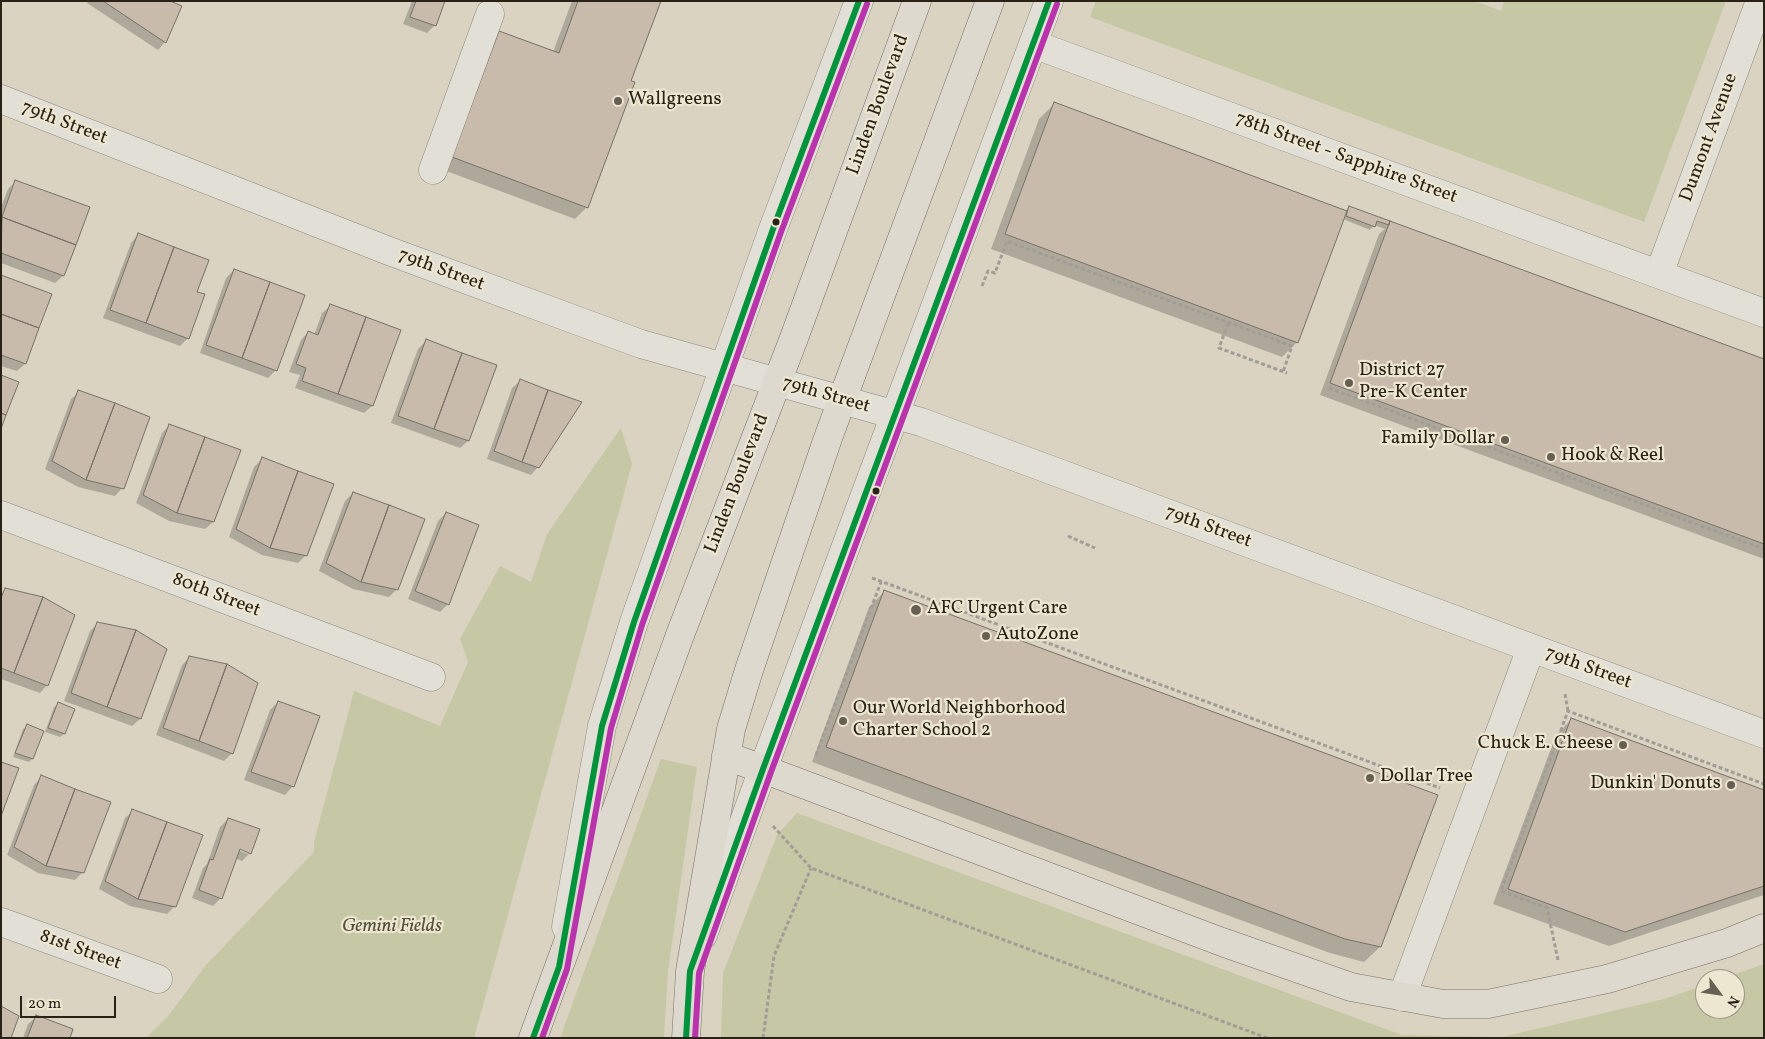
<!DOCTYPE html>
<style>
body{margin:0}
#map{position:relative;width:1765px;height:1039px;overflow:hidden;background:#dad3c2;font-family:Vollkorn,serif}
canvas{display:block}
.frame{position:absolute;inset:0;border:2px solid #2a2117;pointer-events:none}
.north{position:absolute;left:1695px;top:969px;width:50px;height:50px;box-sizing:border-box;background:#ede6d0;border:1px solid #9f9786;border-radius:50%;rotate:121deg;font-size:14px;font-weight:700;line-height:20px;text-align:center;color:#2a2117}
.north::after{content:'';display:block;margin:auto;width:18px;height:22px;background:#685f53;clip-path:polygon(50% 0,100% 100%,50% 72%,0 100%)}
.scale{position:absolute;left:20px;top:996px;width:96px;height:22px;box-sizing:border-box;border:2px solid #2a2117;border-top:0;padding-left:6px;font-size:15px;line-height:18px;white-space:nowrap;color:#2a2117;-webkit-text-stroke:4px #ede6d0;paint-order:stroke}
</style>
<div id="map">
<canvas width="1765" height="1039"></canvas>
<div class="frame"></div>
<div class="north">N</div>
<div class="scale">20 m</div>
</div>
<script>
const g = document.querySelector('canvas').getContext('2d');
g.lineJoin = 'round';
function fill(path, color) { g.fillStyle = color; g.fill(path, 'evenodd'); }
const shape = rows => new Path2D(rows.map(r => 'M' + r).join(''));
function strokePath(path, color, width, dash) { g.strokeStyle = color; g.lineWidth = width; g.lineCap = dash ? 'butt' : 'round'; g.setLineDash(dash || []); g.stroke(path); }
function write(font, color, halo, rows, align = 'center') {
  g.font = font + ' Vollkorn,serif'; g.lineWidth = 4.5; g.setLineDash([]); g.textBaseline = 'middle'; g.strokeStyle = halo; g.fillStyle = color; for (const [text, x, y, turn = 0] of rows) {
    g.save(); g.translate(x, y); g.rotate((+turn || 0) * Math.PI / 180); g.textAlign = isNaN(turn) ? turn : align; if (halo) g.strokeText(text, 0, 0); g.fillText(text, 0, 0); g.restore();
  }
}
const green = shape([
 [1096,1,1475,1,1501,11,1504,1,1726,1,1644,222,1090,17],
 [621,428,632,464,474,1038,146,1038,169,1015,206,965,314,852,314,842,354,691,440,726,468,662,460,639,500,566,531,582,547,534],
 [661,759,697,767,668,971,664,1038,560,1038],
 [797,813,1402,1035,1502,1037,1664,999,1705,985,1705,1009,1735,1009,1735,979,1721,979,1764,964,1764,1038,721,1038,723,973,777,835]
]);
const shadow = shape([
 [88,1,166,1,180,7,165,42,158,50,87,3],
 [412,1,443,1,435,25,427,33,403,24],
 [572,1,660,1,630,81,587,207,575,219,441,169,487,44,499,33,553,52],
 [1054,104,1345,211,1349,207,1764,361,1764,559,1320,395,1379,234,1385,229,1374,225,1370,230,1343,219,1297,342,1282,357,991,249,1039,119],
 [16,181,63,276,55,283,1,263,1,207,8,189],
 [138,235,196,292,188,338,180,346,103,318,131,243],
 [234,270,276,370,268,378,200,353,226,278],
 [1,277,50,295,25,364,17,371,1,366],
 [330,306,372,406,364,413,295,388,300,375,289,372,301,340,308,332,314,335,322,313],
 [426,341,495,366,468,441,460,448,391,423,418,349],
 [520,381,538,467,531,475,487,459,512,388],
 [79,392,122,488,115,496,78,487,45,469,71,399],
 [170,425,213,522,205,529,169,521,136,503,162,433],
 [262,459,306,555,298,563,262,555,229,537,254,467],
 [353,493,397,589,389,597,353,589,319,571,345,501],
 [446,513,448,604,440,612,408,599,438,521],
 [5,590,47,685,40,693,1,679,1,594],
 [884,592,1436,796,1380,947,1364,962,1330,953,812,762,869,607],
 [98,623,165,649,140,719,132,726,64,701,90,631],
 [189,658,232,753,224,761,156,735,182,665],
 [278,702,318,717,292,787,285,795,244,780,270,710],
 [58,704,64,734,60,737,45,732,54,707],
 [1571,720,1764,791,1764,895,1609,946,1493,904,1556,735],
 [27,726,42,732,32,759,29,762,13,757,23,729],
 [41,777,83,872,75,880,38,873,7,855,34,785],
 [133,811,175,906,167,914,130,906,99,889,125,818],
 [228,819,250,853,242,861,235,858,221,898,213,906,192,898,203,868,207,864,220,827],
 [234,846,248,851,248,854,233,848],
 [36,1017,69,1038,23,1038,28,1024]
]);
const building = shape([
 [103,1,170,1,182,6,166,43,103,1],
 [416,1,445,1,436,26,410,17,416,1],
 [578,1,661,1,631,81,635,82,588,208,452,157,499,31,559,53,578,1],
 [1054,102,1347,211,1298,343,1005,234,1054,102],
 [15,180,90,207,76,245,2,217,15,180],
 [1349,206,1390,221,1389,225,1377,221,1375,227,1346,216,1349,206],
 [2,217,76,245,64,276,1,253,2,217],
 [1390,221,1764,359,1764,544,1330,383,1390,221],
 [138,233,174,247,146,323,110,310,138,233],
 [174,247,209,260,197,292,205,294,189,339,146,323,174,247],
 [234,269,270,282,242,358,206,345,234,269],
 [1,275,52,294,39,328,1,314,1,275],
 [270,282,305,295,277,371,242,358,270,282],
 [330,304,366,317,338,394,302,381,306,368,296,364,308,331,318,335,330,304],
 [1,314,39,328,26,364,1,355,1,314],
 [366,317,401,330,373,406,338,394,366,317],
 [426,339,462,353,434,429,398,416,426,339],
 [462,353,497,365,469,441,434,429,462,353],
 [1,375,19,382,6,415,1,413,1,375],
 [520,379,548,390,522,462,494,451,520,379],
 [78,390,115,403,86,480,52,461,78,390],
 [548,390,582,402,539,468,522,462,548,390],
 [115,403,150,417,124,489,86,480,115,403],
 [1,413,6,415,1,429,1,413],
 [169,424,205,437,177,513,143,495,169,424],
 [205,437,241,450,214,522,177,513,205,437],
 [262,457,298,471,270,548,236,529,262,457],
 [298,471,334,484,307,556,270,548,298,471],
 [353,492,389,505,361,582,326,563,353,492],
 [389,505,425,519,398,590,361,582,389,505],
 [446,512,479,525,449,605,415,591,446,512],
 [5,588,43,597,14,673,1,668,1,598,5,588],
 [884,590,1438,795,1381,947,1345,939,826,747,884,590],
 [43,597,75,615,48,686,14,673,43,597],
 [97,622,136,630,107,707,71,693,97,622],
 [136,630,167,649,141,719,107,707,136,630],
 [189,656,227,664,199,741,163,728,189,656],
 [227,664,258,683,233,754,199,741,227,664],
 [278,701,320,716,294,787,251,772,278,701],
 [58,702,75,709,65,734,48,728,58,702],
 [1571,718,1764,790,1764,886,1625,932,1508,889,1571,718],
 [27,724,44,731,33,759,15,753,27,724],
 [1,762,19,768,1,816,1,762],
 [41,775,75,789,46,866,14,847,41,775],
 [75,789,111,802,84,873,46,866,75,789],
 [132,809,167,822,138,899,105,881,132,809],
 [228,818,260,829,251,854,240,849,222,899,199,890,210,859,213,860,228,818],
 [167,822,203,835,176,907,138,899,167,822],
 [1,1006,19,1016,11,1038,1,1038,1,1006],
 [36,1015,73,1029,70,1038,27,1038,36,1015]
]);
const path = shape([
 [982,286,988,271,995,273,1007,241,1292,346,1283,372],
 [1228,323,1219,348,1287,373],
 [1329,388,1764,549],
 [1562,480,1565,475],
 [1068,536,1095,548],
 [872,578,1440,788],
 [1565,694,1568,711],
 [816,755,881,582],
 [773,826,811,868,1267,1038],
 [1558,960,1547,908,1501,891,1568,711,1764,784],
 [763,1038,774,956,811,868]
]);
const minor = shape([
 [1033,44,1764,313],
 [1,99,389,251,581,322,641,344,921,422,1764,734],
 [433,170,490,14],
 [1659,274,1760,1],
 [1,515,431,677],
 [1,922,158,979],
 [566,927,602,726,634,622,773,229,859,1],
 [703,935,763,769,1049,1],
 [1402,997,1531,648]
]);
const major = shape([
 [763,769,1222,942,1351,987,1443,1004,1488,1004,1607,979,1727,943,1764,928]
]);
const highway = shape([
 [726,756,763,769],
 [533,1038,680,635,794,338,917,1],
 [686,1038,690,971,731,729,749,670,828,438,990,1]
]);
const bus1 = shape([
 [533,1038,559,967,602,726,634,622,773,229,859,1],
 [686,1038,690,971,763,769,1049,1]
]);
const bus2 = shape([
 [542,1038,567,969,611,728,642,625,781,232,867,4],
 [695,1038,699,973,771,772,1057,4]
]);
const markers = [
 [618,101,5,"#685f53"],
 [776,222,4.5,"#2a2117"],
 [1349,383,5,"#685f53"],
 [1505,440,5,"#685f53"],
 [1551,457,5,"#685f53"],
 [876,491,4.5,"#2a2117"],
 [916,610,6,"#685f53"],
 [986,636,5,"#685f53"],
 [843,721,5,"#685f53"],
 [1623,745,5,"#685f53"],
 [1370,778,5,"#685f53"],
 [1731,785,5,"#685f53"]
];
const poiNames = [
 ["Wallgreens",628,101],
 ["District 27",1359,372],
 ["Pre-K Center",1359,394],
 ["Family Dollar",1495,440,"right"],
 ["Hook & Reel",1561,457],
 ["AFC Urgent Care",927,610],
 ["AutoZone",996,636],
 ["Our World Neighborhood",853,710],
 ["Charter School 2",853,732],
 ["Chuck E. Cheese",1613,745,"right"],
 ["Dollar Tree",1380,778],
 ["Dunkin' Donuts",1721,785,"right"]
];
const streetNames = [
 ["Linden Boulevard",879,105,-70],
 ["79th Street",64,124,21],
 ["Dumont Avenue",1710,138,-70],
 ["78th Street - Sapphire Street",1346,159,20],
 ["79th Street",441,271,20],
 ["79th Street",826,396,16],
 ["Linden Boulevard",738,484,-69],
 ["79th Street",1208,528,20],
 ["80th Street",216,596,21],
 ["79th Street",1588,669,20],
 ["81st Street",80,951,20]
];
const parkNames = [
 ["Gemini Fields",392,928]
];
fill(green, '#c6c7a5');
fill(shadow, '#0003');
fill(building, '#c9bbab');
strokePath(building, '#767167', 1);
strokePath(minor, '#8e897e', 29);
strokePath(major, '#767167', 29);
strokePath(highway, '#767167', 29);
strokePath(path, '#a19d96', 3, [4, 2.5]);
strokePath(minor, '#e2dfd6', 28);
strokePath(major, '#ddd9cf', 28);
strokePath(highway, '#ddd9cf', 28);
strokePath(bus1, '#00933c', 6);
strokePath(bus2, '#b933ad', 6);
for (const [x, y, r, color] of markers) { const dot = new Path2D(); dot.arc(x, y, r, 0, 2 * Math.PI); g.fillStyle = color; g.fill(dot); strokePath(dot, '#ede6d0', 2); }
write('19px', '#2a2117', '#ede6d0', poiNames, 'left');
write('19px', '#2a2117', '#ede6d0', streetNames);
write('italic 19px', '#54503a', '#ede6d0', parkNames);
</script>
